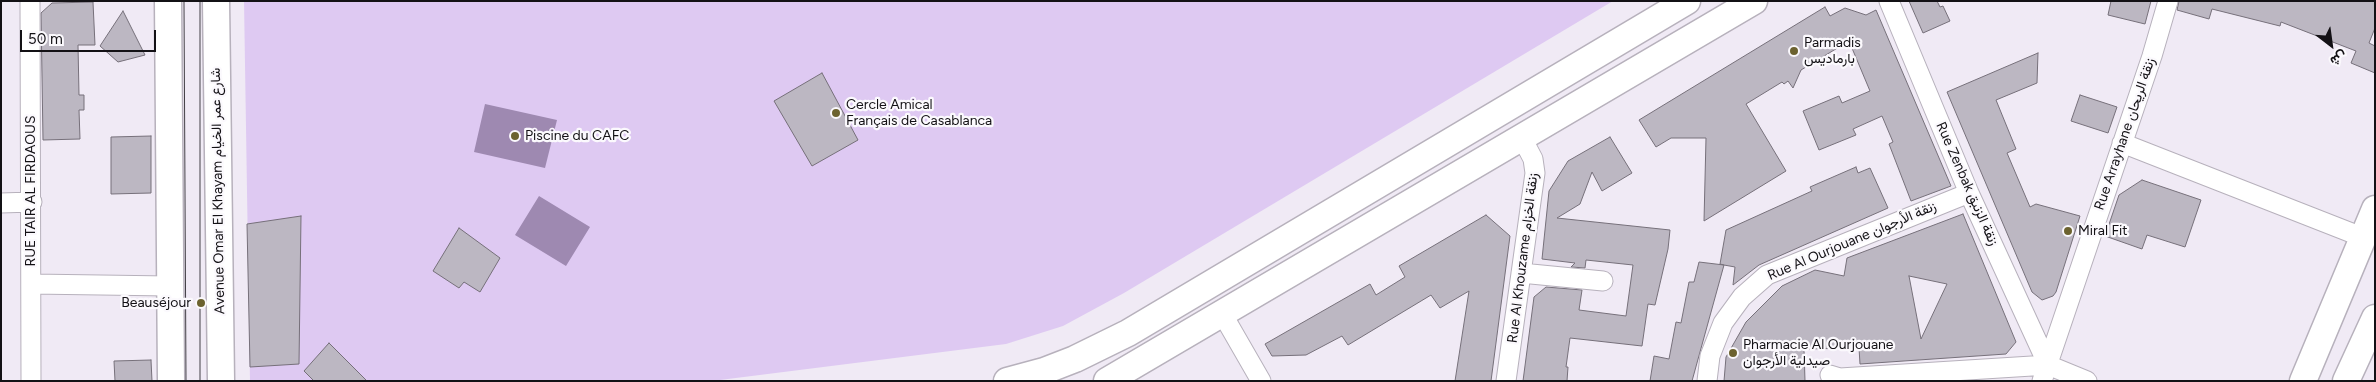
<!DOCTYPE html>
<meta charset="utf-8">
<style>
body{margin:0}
#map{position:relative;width:2376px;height:382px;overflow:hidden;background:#f0eaf5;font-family:Figtree,Vazirmatn,sans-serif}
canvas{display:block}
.frame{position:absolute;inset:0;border:2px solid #131115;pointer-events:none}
.north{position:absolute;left:2306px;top:20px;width:50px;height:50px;-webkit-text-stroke:4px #fbf9fd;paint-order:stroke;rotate:150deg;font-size:14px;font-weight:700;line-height:20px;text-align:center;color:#131115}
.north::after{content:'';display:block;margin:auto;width:18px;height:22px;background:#131115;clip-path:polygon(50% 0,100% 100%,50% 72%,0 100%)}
.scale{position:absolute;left:20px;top:30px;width:136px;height:22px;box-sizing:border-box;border:2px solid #131115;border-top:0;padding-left:6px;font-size:15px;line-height:18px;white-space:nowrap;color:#131115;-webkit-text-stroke:4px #fbf9fd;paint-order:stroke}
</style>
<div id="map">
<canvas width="2376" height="382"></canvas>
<div class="frame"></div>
<div class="north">ش</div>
<div class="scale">50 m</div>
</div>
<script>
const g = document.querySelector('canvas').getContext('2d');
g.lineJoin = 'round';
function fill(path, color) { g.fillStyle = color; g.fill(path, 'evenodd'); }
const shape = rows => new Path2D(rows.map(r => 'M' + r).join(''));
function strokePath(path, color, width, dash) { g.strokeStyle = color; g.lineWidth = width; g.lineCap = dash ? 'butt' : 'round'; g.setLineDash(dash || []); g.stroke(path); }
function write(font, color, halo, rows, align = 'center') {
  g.font = font + ' Figtree,Vazirmatn,sans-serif'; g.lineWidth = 4.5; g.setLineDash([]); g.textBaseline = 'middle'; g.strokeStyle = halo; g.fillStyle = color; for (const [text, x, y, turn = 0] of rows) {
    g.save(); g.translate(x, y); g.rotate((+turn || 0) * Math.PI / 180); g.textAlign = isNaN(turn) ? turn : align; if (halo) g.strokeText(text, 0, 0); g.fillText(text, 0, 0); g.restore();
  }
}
const green = shape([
 [244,1,1613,1,1124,293,1063,326,1006,344,712,381,250,381]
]);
const water = shape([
 [485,104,557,120,545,168,474,152],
 [539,196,590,227,566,266,515,235]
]);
const building = shape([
 [1909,1,1937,1,1940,7,1943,6,1950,21,1923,33,1909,1],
 [2111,1,2151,1,2145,24,2108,15,2111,1],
 [2179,1,2375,1,2375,28,2369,43,2375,46,2375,73,2351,63,2356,51,2281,22,2280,26,2212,9,2209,19,2177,10,2179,1],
 [93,2,95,45,78,45,79,95,84,95,84,110,79,110,80,139,43,140,41,13,52,3,93,2],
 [1825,7,1830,16,1845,8,1866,15,1876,10,1951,186,1911,201,1889,144,1893,142,1882,116,1853,129,1856,135,1819,150,1803,111,1839,96,1842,103,1870,91,1849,41,1801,70,1793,88,1788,81,1784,84,1782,82,1746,104,1786,171,1704,221,1706,138,1671,138,1656,147,1639,120,1825,7],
 [123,11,145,55,118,62,100,46,123,11],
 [2038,53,2037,83,1996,100,2016,149,2007,153,2030,207,2036,204,2080,216,2056,292,2053,296,2042,300,2032,292,1947,92,2038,53],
 [822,73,858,140,812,166,774,101,822,73],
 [2080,95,2117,107,2108,133,2071,121,2080,95],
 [151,136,151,193,111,194,111,137,151,136],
 [1610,137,1632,173,1602,191,1592,172,1580,204,1557,218,1670,230,1668,249,1655,305,1648,304,1642,346,1570,338,1566,367,1568,367,1567,381,1523,381,1534,297,1546,287,1582,290,1579,310,1626,316,1633,265,1586,260,1585,268,1571,267,1575,263,1542,259,1549,191,1568,161,1610,137],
 [1856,167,1858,173,1870,168,1888,208,1759,265,1733,285,1735,267,1724,265,1692,381,1650,381,1654,356,1669,359,1676,322,1681,323,1689,282,1694,282,1699,262,1724,265,1720,264,1726,230,1812,191,1810,187,1856,167],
 [2142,180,2201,200,2185,247,2147,235,2142,249,2105,236,2119,195,2142,180],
 [1963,214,2016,342,2006,354,1860,364,1859,348,1804,349,1805,381,1724,381,1726,357,1746,322,1782,286,1815,270,1844,276,1847,258,1963,214],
 [1909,276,1947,284,1921,339,1909,276],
 [1486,215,1510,236,1491,381,1455,381,1469,291,1440,308,1431,295,1348,345,1342,336,1306,355,1272,356,1265,344,1370,284,1376,295,1405,277,1399,266,1486,215],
 [301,216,299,364,250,367,247,224,301,216],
 [459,228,500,258,480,292,464,282,459,288,433,271,459,228],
 [329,343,367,381,314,381,304,371,329,343],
 [151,360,152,381,115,381,114,361,151,360]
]);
const street = shape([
 [30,1,31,381],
 [1889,1,1969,193,2048,365],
 [2122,143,2362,237],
 [1,203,32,202],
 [1521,273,1603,281],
 [32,284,169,286],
 [1223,315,1261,381],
 [1830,375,1840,378,2048,365,2087,381],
 [1506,381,1535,173,1533,159,1522,138],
 [1707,381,1710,356,1723,323,1742,297,1767,275,1969,193],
 [2042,381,2152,56,2168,1]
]);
const secondary = shape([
 [168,1,171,381],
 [216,1,221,381],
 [1007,381,1044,371,1075,359,1128,333,1687,1],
 [1107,381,1754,1],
 [2303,381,2375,209],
 [2346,381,2375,318]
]);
const tram = shape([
 [184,1,186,381],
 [200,1,200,381]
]);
const markers = [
 [1794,51,5,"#6c622f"],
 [836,113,5,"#6c622f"],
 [515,136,5,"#6c622f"],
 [2068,231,5,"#6c622f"],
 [201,303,5,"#6c622f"],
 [1733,353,5,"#6c622f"]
];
const poiNames = [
 ["Parmadis",1804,43],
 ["بارماديس",1804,59],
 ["Cercle Amical",846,105],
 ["Français de Casablanca",846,121],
 ["Piscine du CAFC",525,136],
 ["Miral Fit",2078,231],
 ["Beauséjour",191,303,"right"],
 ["Pharmacie Al Ourjouane",1743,345],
 ["صيدلية الأرجوان",1743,361]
];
const streetNames = [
 ["Rue Arrayhane زنقة الريحان",2125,134,-71],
 ["Rue Zenbak زنقة الزنبق",1967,184,66],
 ["RUE TAIR AL FIRDAOUS",31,191,-90],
 ["Avenue Omar El Khayam شارع عمر الخيام",218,191,-91],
 ["Rue Al Ourjouane زنقة الأرجوان",1852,241,-23],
 ["Rue Al Khouzame زنقة الخزام",1523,258,-83]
];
fill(green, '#dec9f2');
fill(water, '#9e89b1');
fill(building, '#bcb7c2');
strokePath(building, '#76707a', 1);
strokePath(street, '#b7b1bc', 21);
strokePath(secondary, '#b7b1bc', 29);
strokePath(street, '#fff', 19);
strokePath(secondary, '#fff', 26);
strokePath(tram, '#434046', 1);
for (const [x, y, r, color] of markers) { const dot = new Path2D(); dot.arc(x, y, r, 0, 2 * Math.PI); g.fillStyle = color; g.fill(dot); strokePath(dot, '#fbf9fd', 2); }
write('14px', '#131115', '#fbf9fd', poiNames, 'left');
write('14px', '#131115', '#fbf9fd', streetNames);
</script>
